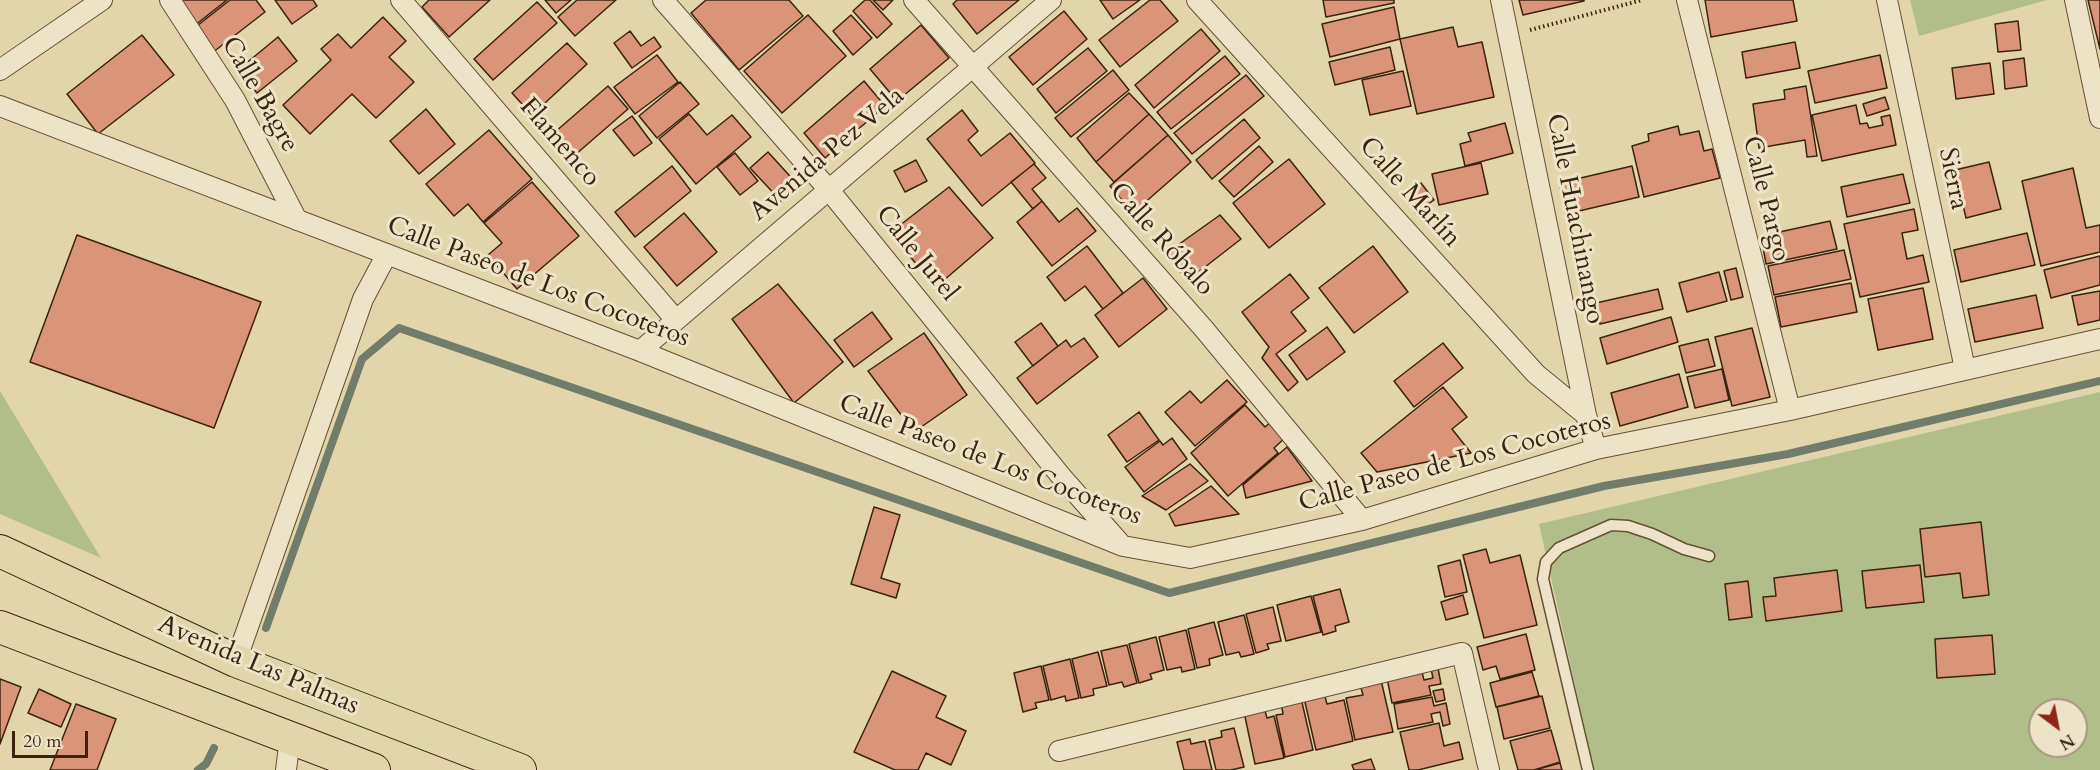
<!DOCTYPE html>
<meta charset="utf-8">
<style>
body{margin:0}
#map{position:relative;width:2100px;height:770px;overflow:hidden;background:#e3d5aa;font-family:Cardo,serif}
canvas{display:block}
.north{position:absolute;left:2028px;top:698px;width:60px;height:60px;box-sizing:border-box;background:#ede4c8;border:2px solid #a6977e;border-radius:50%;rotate:148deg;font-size:16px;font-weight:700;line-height:24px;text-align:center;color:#3b230e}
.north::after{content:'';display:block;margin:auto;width:21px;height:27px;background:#8f2418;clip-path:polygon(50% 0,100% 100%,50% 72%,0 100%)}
.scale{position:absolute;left:12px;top:731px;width:76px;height:27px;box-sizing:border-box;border:3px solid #3b230e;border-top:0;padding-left:8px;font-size:18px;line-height:21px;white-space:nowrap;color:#3b230e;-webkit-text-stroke:4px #ede4c8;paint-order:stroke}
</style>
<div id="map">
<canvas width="2100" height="770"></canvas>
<div class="north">N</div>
<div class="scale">20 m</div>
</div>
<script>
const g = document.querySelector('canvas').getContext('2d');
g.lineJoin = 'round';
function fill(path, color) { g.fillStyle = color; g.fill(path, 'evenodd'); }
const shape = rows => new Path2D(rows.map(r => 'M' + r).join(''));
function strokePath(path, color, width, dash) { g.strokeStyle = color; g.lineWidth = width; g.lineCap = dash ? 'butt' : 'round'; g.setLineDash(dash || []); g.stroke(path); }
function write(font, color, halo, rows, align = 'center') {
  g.font = font + ' Cardo,serif'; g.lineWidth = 6; g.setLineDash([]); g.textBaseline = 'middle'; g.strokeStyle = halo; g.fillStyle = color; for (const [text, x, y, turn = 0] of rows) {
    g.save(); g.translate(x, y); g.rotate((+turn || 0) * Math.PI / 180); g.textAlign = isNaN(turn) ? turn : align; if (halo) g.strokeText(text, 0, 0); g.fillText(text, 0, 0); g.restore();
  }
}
const green = shape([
 [1910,0,2047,0,1919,36],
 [0,391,101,558,0,514],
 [2100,392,2100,770,1594,770,1539,524],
 [2040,710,2076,710,2076,746,2040,746]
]);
const stream = shape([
 [266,628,362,359,399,328,1169,593,1604,486,1788,454,2100,381],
 [198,770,206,764,214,748]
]);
const building = shape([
 [174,0,227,0,194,26,174,0],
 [230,0,256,0,265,12,212,53,193,29,230,0],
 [275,0,313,0,317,6,292,24,275,0],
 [429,0,490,0,449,37,422,7,429,0],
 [545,0,571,0,556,13,545,0],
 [577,0,616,0,575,36,558,17,577,0],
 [706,0,789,0,803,16,739,70,691,13,706,0],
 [865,0,870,0,892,24,877,38,853,11,865,0],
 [873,0,893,0,883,10,873,0],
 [957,0,1019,0,977,34,953,4,957,0],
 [1100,0,1140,0,1113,19,1100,0],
 [1150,0,1160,0,1178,21,1120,67,1099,40,1150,0],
 [1323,0,1394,0,1394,3,1326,17,1323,0],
 [1519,0,1584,0,1584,1,1523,15,1519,0],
 [1705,0,1793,0,1797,21,1711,37,1705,0],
 [2088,0,2100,0,2100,49,2088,0],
 [537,2,557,23,493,80,474,59,537,2],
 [1394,7,1400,39,1330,57,1322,24,1394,7],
 [1064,11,1087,39,1033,85,1009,57,1064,11],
 [808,15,846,56,782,113,744,71,808,15],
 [851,15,872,38,853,55,833,31,851,15],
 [383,17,406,41,389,57,414,82,376,118,352,94,310,134,283,105,331,60,321,49,338,34,351,48,383,17],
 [2018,21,2021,50,1998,52,1995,24,2018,21],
 [921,25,949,58,897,101,870,69,921,25],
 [1453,27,1458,47,1482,42,1494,97,1417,114,1400,39,1453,27],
 [1201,29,1220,51,1154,108,1135,85,1201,29],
 [630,31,641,46,654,37,661,47,632,68,614,43,630,31],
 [142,35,174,75,98,134,67,94,142,35],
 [278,37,297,61,257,93,238,70,278,37],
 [1795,42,1800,68,1746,78,1742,52,1795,42],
 [567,43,587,64,532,115,512,93,567,43],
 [1390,47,1395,70,1335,85,1329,62,1390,47],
 [1088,48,1107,71,1056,113,1037,89,1088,48],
 [657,55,678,82,635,114,614,87,657,55],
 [1880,55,1887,88,1815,103,1808,71,1880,55],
 [1225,56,1240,74,1171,129,1157,112,1225,56],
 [2024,58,2027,86,2005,89,2003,61,2024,58],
 [1990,63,1994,94,1956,99,1952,68,1990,63],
 [1113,70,1129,90,1071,137,1055,118,1113,70],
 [1403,71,1411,106,1370,115,1362,80,1403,71],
 [1246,75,1264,96,1192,154,1174,133,1246,75],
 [864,81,885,106,825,158,804,133,864,81],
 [680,82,699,104,657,138,639,116,680,82],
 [608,86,628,109,575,155,555,132,608,86],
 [1806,86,1817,156,1807,157,1805,140,1759,148,1753,104,1785,99,1784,90,1806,86],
 [1129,93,1149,114,1096,162,1077,138,1129,93],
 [1885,97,1889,109,1867,116,1863,104,1885,97],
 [1856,105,1860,124,1867,123,1869,128,1883,125,1881,117,1890,115,1896,145,1822,161,1812,115,1856,105],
 [426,109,455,144,419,174,390,141,426,109],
 [962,110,978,131,968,140,981,156,1010,133,1035,163,982,206,927,139,962,110],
 [689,114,707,135,732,115,751,137,696,184,659,139,689,114],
 [1149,114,1168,135,1114,182,1096,162,1149,114],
 [632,116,652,143,634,156,613,130,632,116],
 [1244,119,1260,138,1212,179,1196,160,1244,119],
 [1505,123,1513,153,1465,166,1460,144,1471,141,1468,133,1505,123],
 [1678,126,1680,135,1699,131,1704,151,1712,149,1720,178,1644,197,1632,146,1649,141,1648,134,1678,126],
 [489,130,532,179,483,222,468,204,454,216,426,184,489,130],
 [1168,135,1191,162,1133,213,1110,186,1168,135],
 [1259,146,1273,162,1234,197,1219,181,1259,146],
 [768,152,798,185,781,201,750,168,768,152],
 [735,153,758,181,740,195,717,167,735,153],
 [1289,159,1325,204,1269,248,1233,203,1289,159],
 [916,160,927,181,905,192,894,171,916,160],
 [1989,162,2001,209,1966,218,1955,170,1989,162],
 [1481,163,1488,194,1439,205,1432,174,1481,163],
 [1034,164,1046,178,1032,189,1042,201,1033,209,1011,182,1034,164],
 [672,166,691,191,635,237,615,212,672,166],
 [1632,166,1639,197,1566,214,1559,183,1632,166],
 [2073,168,2086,228,2100,225,2100,252,2041,266,2022,181,2073,168],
 [1903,174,1910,203,1847,217,1841,187,1903,174],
 [532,182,579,236,517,289,488,255,502,243,484,223,532,182],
 [1421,183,1434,200,1416,213,1403,196,1421,183],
 [949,187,993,238,936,287,890,233,949,187],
 [1042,201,1059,222,1077,208,1096,231,1052,266,1017,222,1042,201],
 [1914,209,1918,230,1902,233,1907,259,1923,255,1929,282,1860,297,1844,224,1914,209],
 [684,213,717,252,677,286,644,247,684,213],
 [1220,215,1241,239,1187,281,1168,252,1220,215],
 [1830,221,1837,249,1766,264,1761,236,1830,221],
 [2027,233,2035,265,1961,282,1954,250,2027,233],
 [77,235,261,302,214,428,30,362,77,235],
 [1087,246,1123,293,1103,309,1085,286,1065,301,1047,277,1087,246],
 [1373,246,1408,292,1354,333,1319,288,1373,246],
 [1844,250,1851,279,1774,295,1768,266,1844,250],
 [2100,256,2100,285,2051,298,2044,270,2100,256],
 [1736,268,1743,297,1731,300,1724,271,1736,268],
 [1719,272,1727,301,1687,312,1679,283,1719,272],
 [1290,274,1309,298,1291,312,1306,331,1276,354,1298,382,1288,391,1262,358,1269,347,1242,312,1290,274],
 [1143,278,1167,309,1119,347,1095,315,1143,278],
 [1851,283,1857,312,1781,327,1775,297,1851,283],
 [778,284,843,362,794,403,732,319,778,284],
 [1923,288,1933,339,1878,350,1868,299,1923,288],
 [1658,289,1663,309,1600,324,1596,303,1658,289],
 [2100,291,2100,320,2078,325,2072,296,2100,291],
 [2036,295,2043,328,1975,342,1968,309,2036,295],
 [872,312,892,339,854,367,834,340,872,312],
 [1671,317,1678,342,1607,364,1600,338,1671,317],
 [1041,323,1058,346,1033,366,1015,342,1041,323],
 [1327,327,1345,352,1307,380,1289,355,1327,327],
 [1752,328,1770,397,1732,406,1715,337,1752,328],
 [924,333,967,395,914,432,868,371,924,333],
 [1084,338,1098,357,1037,404,1017,378,1066,340,1071,347,1084,338],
 [1708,339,1715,366,1686,373,1679,346,1708,339],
 [1443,343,1463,368,1414,407,1394,381,1443,343],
 [1722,369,1729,400,1695,408,1687,377,1722,369],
 [1679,374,1688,407,1620,426,1611,393,1679,374],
 [1227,380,1247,402,1195,446,1165,412,1190,391,1201,403,1227,380],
 [1443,387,1467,417,1452,429,1471,453,1377,472,1361,453,1443,387],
 [1245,405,1265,427,1272,421,1286,437,1274,448,1278,453,1228,496,1191,453,1245,405],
 [1139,412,1159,440,1127,462,1108,435,1139,412],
 [1172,438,1187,459,1144,492,1125,467,1160,441,1163,445,1172,438],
 [1287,447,1312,481,1246,498,1243,485,1287,447],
 [1190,464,1208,481,1166,510,1142,496,1190,464],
 [1211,486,1239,514,1175,526,1169,514,1211,486],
 [874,507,900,515,881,578,900,584,896,598,851,584,874,507],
 [1981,522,1989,595,1963,598,1960,573,1925,577,1920,529,1981,522],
 [1486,549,1490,563,1520,555,1537,625,1484,638,1463,555,1486,549],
 [1460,560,1467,592,1445,597,1438,566,1460,560],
 [1920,565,1924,602,1866,608,1862,571,1920,565],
 [1837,570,1842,611,1766,621,1763,597,1776,596,1774,578,1837,570],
 [1748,581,1752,617,1729,620,1725,584,1748,581],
 [1340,589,1349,622,1335,626,1336,631,1323,635,1313,596,1340,589],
 [1463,595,1468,614,1446,620,1441,602,1463,595],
 [1311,596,1321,632,1286,641,1277,605,1311,596],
 [1273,607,1281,641,1267,644,1269,649,1256,653,1246,614,1273,607],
 [1244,615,1254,654,1241,657,1239,652,1226,655,1218,622,1244,615],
 [1214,622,1223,655,1209,659,1210,665,1197,668,1188,629,1214,622],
 [1186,630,1195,669,1182,672,1181,667,1167,670,1159,637,1186,630],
 [1526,634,1535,670,1500,679,1496,666,1483,670,1477,647,1526,634],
 [1992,635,1995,674,1937,678,1935,639,1992,635],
 [1156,637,1164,670,1150,674,1152,679,1139,683,1129,644,1156,637],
 [1127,645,1137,683,1124,687,1122,682,1109,685,1101,651,1127,645],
 [1098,652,1107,686,1093,689,1094,695,1081,698,1072,659,1098,652],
 [1070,659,1079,698,1066,701,1065,696,1051,700,1043,666,1070,659],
 [1437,663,1441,684,1429,686,1431,695,1392,703,1387,678,1422,672,1424,680,1433,678,1430,664,1437,663],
 [1041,666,1049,700,1035,703,1037,708,1023,712,1014,673,1041,666],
 [892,671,946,696,936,717,966,731,951,765,926,753,918,770,895,770,854,752,892,671],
 [1532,672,1539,696,1496,707,1490,683,1532,672],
 [0,679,21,687,0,744,0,679],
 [1381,680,1393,732,1355,740,1346,698,1363,695,1360,684,1381,680],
 [39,689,71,704,61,727,28,713,39,689],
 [1443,689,1445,700,1436,702,1433,691,1443,689],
 [1324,693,1327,704,1344,700,1353,741,1316,750,1304,698,1324,693],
 [1542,696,1550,728,1504,739,1497,707,1542,696],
 [1432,697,1434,706,1446,703,1450,724,1443,726,1440,712,1431,714,1433,722,1398,729,1394,704,1432,697],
 [1301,698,1313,750,1285,757,1276,715,1283,714,1281,703,1301,698],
 [76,704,116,719,97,770,50,770,76,704],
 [1264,707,1267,718,1274,716,1284,758,1255,764,1244,712,1264,707],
 [1439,723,1444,746,1459,742,1463,759,1418,770,1409,770,1400,732,1439,723],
 [1234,728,1244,767,1231,770,1216,770,1209,740,1222,737,1221,731,1234,728],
 [1551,730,1560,762,1534,770,1518,770,1510,741,1551,730],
 [1190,739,1191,744,1205,741,1212,770,1184,770,1177,742,1190,739],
 [1371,759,1375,770,1354,770,1352,765,1371,759],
 [1560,763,1562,770,1535,770,1560,763]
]);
const path = shape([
 [1530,30,1642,0]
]);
const service = shape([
 [1588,770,1543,579,1546,562,1559,548,1611,525,1628,526,1652,534,1684,549,1709,556]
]);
const minor = shape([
 [170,0,235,100,297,220],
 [401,0,676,320],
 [663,0,829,190,1060,475,1119,542],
 [914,0,1204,329,1362,520],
 [1197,0,1536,374,1586,415],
 [1501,0,1586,415,1596,449],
 [1687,0,1790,410],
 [1887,0,1965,369],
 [2075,0,2100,118],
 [0,70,102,0],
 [0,106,640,351,1123,546,1190,558,1362,520,1596,449,1790,410,2100,339],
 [640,351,1051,0],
 [236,661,363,299,387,254],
 [1059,751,1462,653,1489,770],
 [286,770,290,738]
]);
const primary = shape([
 [0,551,236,661,520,770],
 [0,627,374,770]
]);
const streetNames = [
 ["Calle Bagre",259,95,60],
 ["Flamenco",559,143,49],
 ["Avenida Pez Vela",828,155,-40],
 ["Sierra",1952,179,78],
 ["Calle Marlín",1409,193,48],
 ["Calle Pargo",1765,199,76],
 ["Calle Huachinango",1574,219,79],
 ["Calle Róbalo",1161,240,48],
 ["Calle Jurel",916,254,51],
 ["Calle Paseo de Los Cocoteros",538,283,21],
 ["Calle Paseo de Los Cocoteros",990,461,21],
 ["Calle Paseo de Los Cocoteros",1455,463,-15],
 ["Avenida Las Palmas",258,666,23]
];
fill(green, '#b2be8a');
strokePath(stream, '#717d6a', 8);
fill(building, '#da9578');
strokePath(building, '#3b230e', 1.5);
strokePath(service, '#655035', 13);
strokePath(minor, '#655035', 22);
strokePath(primary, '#3b230e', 34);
strokePath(path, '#3b230e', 4, [1.5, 3]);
strokePath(service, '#ede4c8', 10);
strokePath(minor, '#ede4c8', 20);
strokePath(primary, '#e3d5aa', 32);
write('26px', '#3b230e', '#ede4c8', streetNames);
</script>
